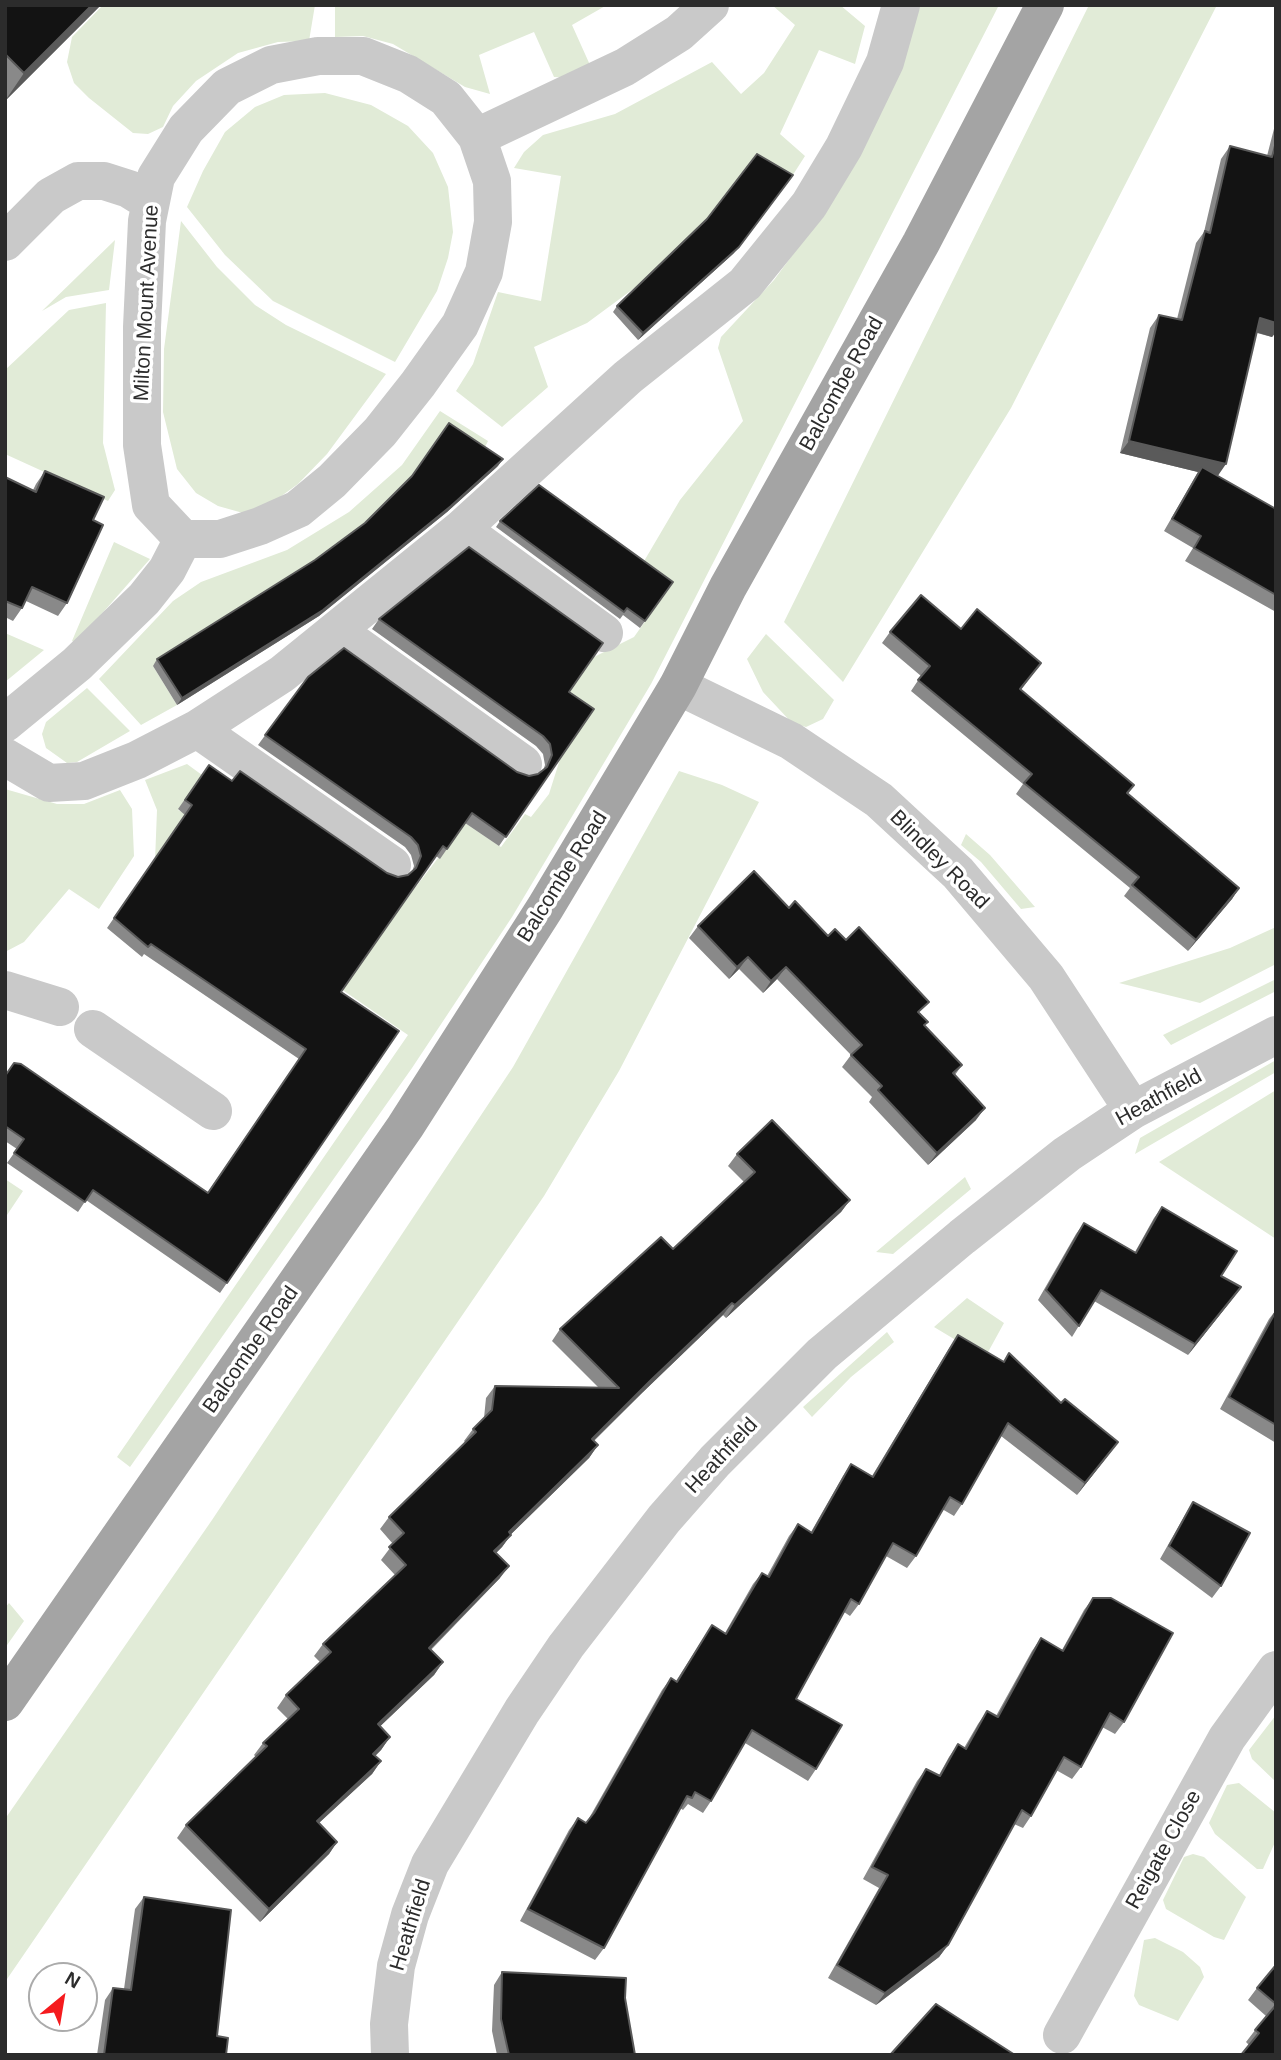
<!DOCTYPE html>
<style>
body{margin:0}
#map{position:relative;width:1281px;height:2060px;overflow:hidden;background:#fff;font-family:Helvetica,sans-serif}
canvas{display:block}
.frame{position:absolute;inset:0;border:7px solid #2c2c2c;pointer-events:none}
.north{position:absolute;left:28px;top:1962px;width:70px;height:70px;box-sizing:border-box;background:#fff;border:2px solid #ababab;border-radius:50%;rotate:30deg;font-size:19px;font-weight:700;line-height:28px;text-align:center;color:#2c2c2c}
.north::after{content:'';display:block;margin:auto;width:24px;height:32px;background:#f51b1e;clip-path:polygon(50% 0,100% 100%,50% 72%,0 100%)}
</style>
<div id="map">
<canvas width="1281" height="2060"></canvas>
<div class="frame"></div>
<div class="north">N</div>
</div>
<script>
const g = document.querySelector('canvas').getContext('2d');
g.lineJoin = 'round';
function fill(path, color) { g.fillStyle = color; g.fill(path, 'evenodd'); }
const shape = rows => new Path2D(rows.map(r => 'M' + r).join(''));
function strokePath(path, color, width, dash) { g.strokeStyle = color; g.lineWidth = width; g.lineCap = dash ? 'butt' : 'round'; g.setLineDash(dash || []); g.stroke(path); }
function write(font, color, halo, rows, align = 'center') {
  g.font = font + ' Helvetica,sans-serif'; g.lineWidth = 7; g.setLineDash([]); g.textBaseline = 'middle'; g.strokeStyle = halo; g.fillStyle = color; for (const [text, x, y, turn = 0] of rows) {
    g.save(); g.translate(x, y); g.rotate((+turn || 0) * Math.PI / 180); g.textAlign = isNaN(turn) ? turn : align; if (halo) g.strokeText(text, 0, 0); g.fillText(text, 0, 0); g.restore();
  }
}
const green = shape([
 [103,5,315,5,309,41,278,42,238,53,196,81,173,106,163,127,148,134,133,133,89,98,74,83,67,62,72,37],
 [335,5,607,5,572,25,590,65,573,78,554,77,534,32,479,55,490,94,465,87,393,44,363,36,335,37],
 [772,5,840,5,865,26,855,64,819,50,780,134,805,156,789,181,702,225,648,278,587,323,534,347,548,387,502,427,456,391,473,364,498,292,541,301,561,176,514,168,524,152,543,135,615,114,712,62,741,94,764,73,795,25],
 [920,5,999,5,651,684,512,917,412,1068,130,1467,117,1457,408,1035,155,861,157,810,145,780,187,764,202,775,178,810,398,910,465,823,501,847,525,814,531,817,549,794,561,756,565,696,592,658,634,637,668,589,640,568,680,500,743,421,718,348,721,337,774,280,828,207],
 [1089,5,1217,5,1011,408,843,682,784,622],
 [325,93,371,105,408,126,433,153,448,187,453,232,448,258,437,291,395,362,273,301,225,255,187,207,203,171,225,132,255,107,284,95],
 [181,221,217,267,255,305,286,325,386,374,327,454,298,484,269,505,243,513,218,506,196,493,177,469,163,412,164,349],
 [115,240,109,290,66,297,42,311],
 [106,303,103,443,115,490,108,501,5,454,5,370,69,310],
 [440,411,488,441,482,453,408,483,361,530,310,566,153,666,177,705,141,725,99,679,173,601,201,582,287,550,349,512,402,465],
 [114,542,150,559,76,643,72,641],
 [5,633,44,650,5,682],
 [766,634,834,700,823,719,806,727,792,723,763,692,747,659],
 [87,688,130,731,77,762,67,763,46,748,42,734,46,722],
 [679,771,722,785,759,802,619,1071,544,1196,5,1982,5,1819,212,1520,513,1067],
 [5,789,57,804,84,804,120,790,132,809,134,856,99,909,69,889,24,942,5,952],
 [966,834,990,855,1035,907,1021,909,981,862,961,845],
 [1276,927,1276,964,1200,1003,1119,983,1230,948],
 [1276,979,1276,991,1171,1045,1163,1035],
 [1276,1060,1276,1072,1135,1154,1140,1138],
 [1276,1090,1276,1239,1159,1162],
 [965,1177,971,1189,893,1254,876,1252],
 [5,1179,23,1191,5,1218],
 [967,1298,1004,1323,987,1354,1014,1375,934,1327],
 [887,1332,894,1342,851,1377,812,1417,803,1407],
 [9,1603,24,1621,5,1648,5,1608],
 [1276,1715,1276,1782,1252,1759,1249,1750],
 [1239,1783,1276,1813,1276,1840,1263,1869,1257,1869,1215,1834,1209,1823,1227,1785],
 [1193,1854,1204,1857,1246,1897,1224,1940,1214,1937,1166,1909,1163,1900,1184,1857],
 [1155,1938,1183,1952,1200,1967,1204,1977,1178,2021,1139,2005,1134,1996,1144,1940]
]);
const minor = shape([
 [318,56,363,56,408,74,446,98,477,137,492,181,493,222,484,272,460,325,418,384,380,432,332,481,298,509,260,526,220,539,183,539,151,505,142,445,142,327,147,221,156,177,186,129,227,87,271,65,318,56],
 [477,137,625,67,679,33,710,5],
 [5,242,51,196,78,181,104,181,129,189,150,202],
 [461,529,604,633],
 [337,631,523,764],
 [678,686,791,741,879,800,958,873,1046,977,1133,1110],
 [5,723,77,664,144,599,167,570,183,539],
 [197,729,392,865],
 [5,757,49,783,84,781,137,760,197,729,282,674,461,529,628,377,745,284,809,205,844,147,885,62,901,5],
 [5,990,60,1007],
 [93,1029,213,1111],
 [1062,2035,1227,1738,1276,1670],
 [390,2055,389,2024,396,1966,410,1915,430,1864,522,1711,566,1646,664,1519,715,1461,822,1354,962,1237,1067,1154,1133,1110,1276,1035]
]);
const major = shape([
 [5,1702,405,1127,545,908,678,686,728,587,921,243,1045,5]
]);
const wall = shape([
 [5,5,101,5,5,101],
 [1276,121,1276,332,1272,337,1257,333,1218,476,1276,509,1276,612,1185,561,1193,548,1164,531,1198,472,1120,453,1150,328,1159,315,1177,319,1196,243,1204,232,1221,159,1230,146,1267,156],
 [734,253,638,340,613,312,617,306],
 [498,466,447,512,319,616,177,705,153,666,157,659],
 [45,471,93,520,67,603,58,616,26,601,22,608,13,621,5,617,5,477,33,490,36,484],
 [500,521,673,582,640,628,623,615,620,619,496,527],
 [379,619,569,692,594,709,499,846,465,823,440,859,436,856,341,992,399,1031,220,1293,86,1200,78,1212,7,1163,17,1149,5,1141,5,1076,208,1192,299,1059,144,954,142,957,107,928,185,815,178,809,209,765,232,781,387,873,398,877,408,875,412,872,414,866,411,855,405,847,258,745,308,677,517,772,529,776,538,774,543,771,545,765,543,754,536,746,372,629],
 [961,629,1041,663,1021,690,1134,785,1128,794,1239,888,1232,899,1188,951,1124,896,1130,888,1016,794,1023,784,911,691,921,676,882,643,890,632],
 [789,908,828,936,846,940,921,1014,925,1026,962,1065,955,1075,976,1120,928,1165,869,1102,872,1097,842,1067,851,1055,777,979,763,993,739,969,729,979,689,938,698,926],
 [737,1154,850,1200,841,1212,726,1318,723,1315,643,1392,594,1441,598,1445,589,1458,511,1534,502,1547,496,1553,500,1578,431,1650,443,1662,434,1675,380,1726,390,1737,381,1750,375,1756,381,1761,372,1774,319,1823,337,1842,329,1854,260,1922,177,1838,186,1825,256,1757,254,1755,263,1743,288,1719,277,1708,286,1695,321,1663,314,1656,323,1644,395,1575,381,1560,393,1544,380,1529,389,1517,466,1443,464,1441,473,1429,484,1418,486,1398,495,1386,598,1387,552,1341,560,1329,673,1249,744,1182,728,1166],
 [1162,1207,1221,1276,1233,1298,1188,1355,1094,1301,1072,1337,1038,1300,1076,1234,1084,1223,1135,1252,1154,1218],
 [1276,1310,1276,1443,1220,1409,1269,1319],
 [958,1335,1003,1362,1009,1353,1061,1403,1118,1442,1109,1454,1077,1495,1001,1436,962,1504,954,1516,942,1509,916,1556,907,1568,886,1556,859,1604,850,1616,844,1612,796,1699,816,1769,808,1781,745,1743,711,1801,703,1813,688,1804,683,1810,680,1808,604,1948,595,1960,520,1921,569,1830,578,1818,586,1823,588,1820,662,1690,671,1678,676,1681,712,1625,725,1633,753,1584,762,1573,767,1576,789,1536,798,1524,811,1532,843,1476,851,1464,872,1476,950,1347],
 [1193,1502,1221,1586,1212,1598,1160,1559,1185,1515],
 [1093,1598,1124,1722,1115,1734,1102,1727,1081,1767,1072,1779,1056,1770,1031,1816,1023,1828,1014,1824,948,1945,939,1957,876,2005,828,1978,879,1888,863,1879,917,1781,926,1769,939,1775,949,1757,958,1744,964,1748,978,1724,987,1711,996,1716,1032,1651,1041,1638,1062,1650,1084,1610],
 [144,1897,217,2036,226,2055,97,2055,105,2000,113,1988,124,1989,135,1909],
 [1276,1965,1276,2055,1249,2045,1246,2042,1266,2016,1248,2000,1257,1988],
 [502,1972,625,1998,635,2055,497,2055,492,2031,494,1985]
]);
const shadedWall = shape([
 [92,5,101,5,5,101,24,73],
 [793,175,734,253,638,340,643,333],
 [1260,318,1276,323,1276,332,1272,337,1252,331],
 [1129,441,1226,464,1217,477,1202,467,1198,472,1120,453],
 [503,459,498,466,447,512,319,616,177,705,182,698],
 [1239,888,1232,899,1188,951,1196,940],
 [748,957,739,969,729,979,737,967],
 [786,967,777,979,763,993,771,981],
 [985,1108,976,1120,928,1165,937,1153],
 [850,1200,841,1212,726,1318,735,1305],
 [1241,1287,1233,1298,1188,1355,1195,1344],
 [732,1303,723,1315,643,1392,583,1451,592,1439,651,1380],
 [1118,1442,1109,1454,1077,1495,1085,1483],
 [598,1445,589,1458,500,1545,509,1532],
 [511,1535,502,1547,486,1563,494,1551],
 [509,1566,500,1578,420,1660,429,1648],
 [443,1662,434,1675,369,1737,378,1724],
 [390,1737,381,1750,365,1766,373,1754],
 [381,1761,372,1774,308,1833,317,1821],
 [337,1842,329,1854,260,1922,269,1909],
 [948,1945,939,1957,876,2005,885,1993]
]);
const building = shape([
 [5,5,92,5,24,73,5,54,5,5],
 [1276,142,1276,323,1260,318,1226,464,1129,441,1159,315,1182,320,1205,231,1210,233,1230,146,1272,157,1276,142],
 [757,154,793,175,739,247,643,333,617,306,707,219,757,154],
 [449,423,503,459,451,506,323,610,182,698,157,659,315,560,365,523,412,476,449,423],
 [1202,467,1276,509,1276,595,1194,548,1201,536,1172,519,1202,467],
 [45,471,104,497,93,520,103,525,67,603,32,587,22,608,5,601,5,477,36,492,45,471],
 [539,485,673,582,645,621,627,608,624,612,500,521,539,485],
 [469,547,603,643,569,692,594,709,506,837,472,813,447,849,443,846,341,992,399,1031,227,1283,93,1190,85,1202,14,1153,24,1139,5,1126,5,1076,14,1063,21,1064,208,1193,306,1049,151,944,148,947,114,918,192,805,185,800,209,765,232,781,240,771,387,873,398,877,408,875,416,868,421,856,418,845,411,837,265,735,308,677,344,648,517,772,529,776,538,774,547,767,552,755,550,744,543,736,379,619,469,547],
 [921,595,961,629,977,609,1041,663,1020,689,1134,785,1127,793,1239,888,1196,940,1132,885,1139,877,1024,783,1032,774,918,680,930,666,890,632,921,595],
 [754,871,789,908,795,901,828,936,835,929,846,940,859,927,929,1002,918,1012,928,1022,924,1025,962,1065,953,1073,985,1108,937,1153,878,1090,882,1086,851,1055,862,1045,786,967,771,981,748,957,737,967,698,926,754,871],
 [772,1120,850,1200,735,1305,732,1303,651,1380,592,1439,598,1445,509,1532,511,1535,494,1551,509,1566,429,1648,443,1662,378,1724,390,1737,373,1754,381,1761,317,1821,337,1842,269,1909,186,1825,267,1746,263,1743,299,1709,286,1695,331,1652,323,1644,406,1565,389,1547,404,1533,389,1517,476,1432,473,1429,492,1410,495,1386,619,1388,560,1329,661,1237,673,1249,755,1172,737,1154,772,1120],
 [1162,1207,1237,1251,1221,1276,1241,1287,1195,1344,1101,1290,1079,1326,1046,1290,1084,1223,1136,1253,1162,1207],
 [1276,1311,1276,1425,1229,1397,1276,1311],
 [958,1335,1004,1362,1009,1353,1061,1403,1065,1399,1118,1442,1085,1483,1008,1423,962,1504,950,1497,916,1556,893,1543,859,1604,851,1599,796,1699,842,1725,816,1769,752,1730,711,1801,695,1792,692,1798,687,1796,604,1948,528,1909,578,1818,586,1823,594,1813,671,1678,677,1682,712,1625,726,1634,762,1573,769,1577,798,1524,812,1533,851,1464,873,1477,958,1335],
 [1193,1502,1250,1533,1221,1586,1169,1546,1193,1502],
 [1093,1598,1111,1598,1173,1633,1124,1722,1110,1713,1081,1767,1064,1757,1031,1816,1022,1810,948,1945,885,1993,837,1965,888,1875,872,1867,926,1769,940,1776,958,1744,966,1749,987,1711,998,1717,1041,1638,1063,1651,1093,1598],
 [144,1897,231,1910,217,2036,228,2038,226,2055,104,2055,113,1988,131,1990,144,1897],
 [1276,1965,1276,2004,1257,1988,1276,1965],
 [502,1972,626,1978,625,1998,635,2055,509,2055,501,2019,502,1972],
 [936,2004,1015,2055,890,2055,936,2004],
 [1276,2005,1276,2055,1241,2055,1259,2033,1255,2030,1276,2005]
]);
const streetNames = [
 ["Milton Mount Avenue",147,303,-87],
 ["Balcombe Road",842,384,-61],
 ["Blindley Road",939,860,45],
 ["Balcombe Road",563,877,-58],
 ["Heathfield",1159,1098,-29],
 ["Balcombe Road",251,1350,-55],
 ["Heathfield",722,1456,-47],
 ["Reigate Close",1164,1850,-61],
 ["Heathfield",411,1925,-73]
];
fill(green, '#e1ebd7');
strokePath(minor, '#c9c9c9', 38);
strokePath(major, '#a4a4a4', 38);
fill(wall, '#898989');
fill(shadedWall, '#5a5a5a');
fill(building, '#131313');
strokePath(building, '#5a5a5a', 2);
write('21px', '#2c2c2c', '#fff', streetNames);
</script>
